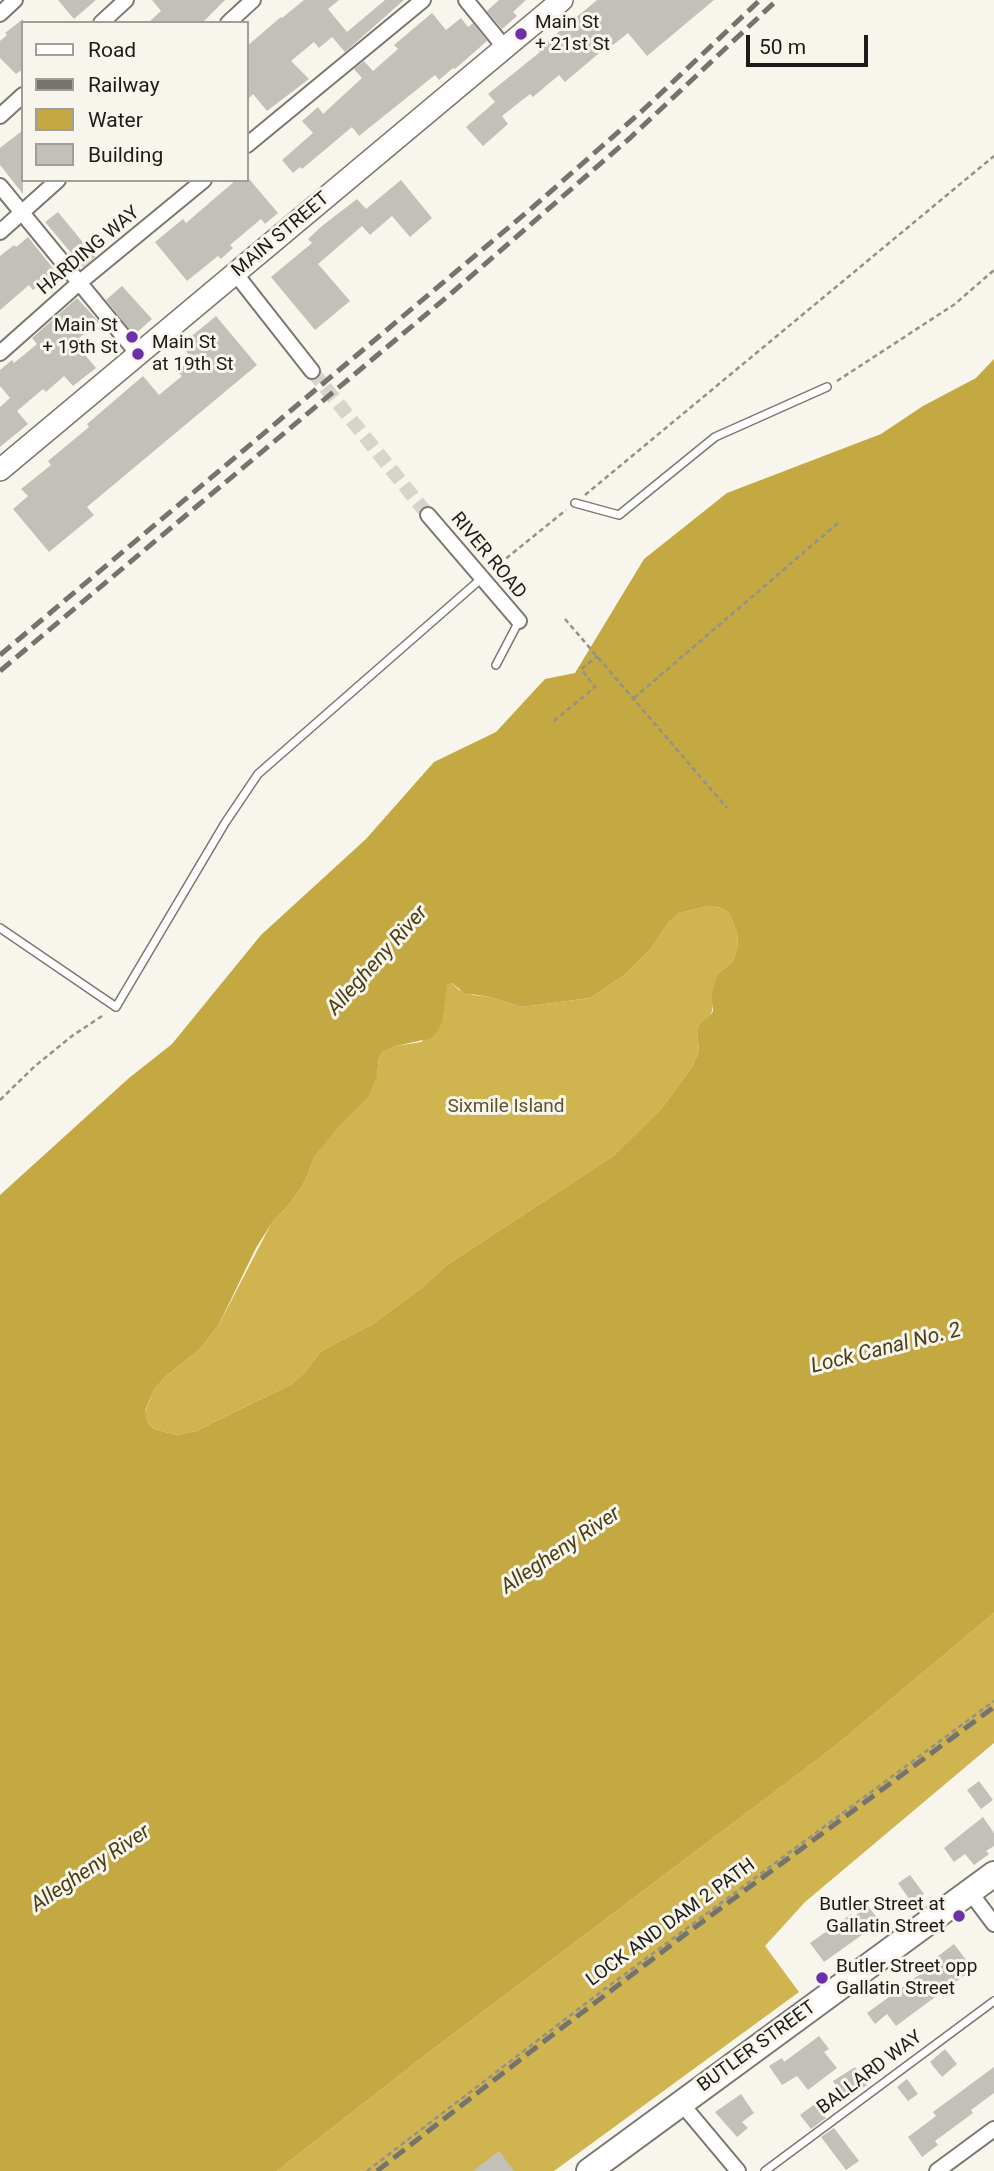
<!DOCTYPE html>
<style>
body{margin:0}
#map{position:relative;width:994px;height:2171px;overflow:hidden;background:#f8f5ec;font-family:Roboto,sans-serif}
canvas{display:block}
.legend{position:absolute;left:21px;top:21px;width:228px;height:161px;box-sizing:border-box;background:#f8f5ec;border:2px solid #a09e98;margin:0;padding:9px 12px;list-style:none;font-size:21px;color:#1d1c19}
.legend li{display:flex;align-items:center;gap:14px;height:35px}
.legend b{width:35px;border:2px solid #a09e98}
.scale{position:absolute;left:746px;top:35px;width:122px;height:32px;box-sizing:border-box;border:4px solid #1d1c19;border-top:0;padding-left:9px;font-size:21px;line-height:24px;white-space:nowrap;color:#1d1c19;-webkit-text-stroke:5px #f8f5ec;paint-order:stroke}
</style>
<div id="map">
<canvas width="994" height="2171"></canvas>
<ul class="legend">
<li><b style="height:9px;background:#fff"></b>Road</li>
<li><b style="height:9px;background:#75736e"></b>Railway</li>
<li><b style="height:19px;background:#c4a842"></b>Water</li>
<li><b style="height:19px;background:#c2c0b8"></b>Building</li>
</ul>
<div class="scale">50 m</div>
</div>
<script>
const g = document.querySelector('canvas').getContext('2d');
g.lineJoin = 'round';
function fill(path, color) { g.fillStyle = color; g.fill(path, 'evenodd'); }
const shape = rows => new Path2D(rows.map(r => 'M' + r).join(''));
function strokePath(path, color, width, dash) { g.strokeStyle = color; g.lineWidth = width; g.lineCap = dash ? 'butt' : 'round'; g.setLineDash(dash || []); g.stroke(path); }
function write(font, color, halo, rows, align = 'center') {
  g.font = font + ' Roboto,sans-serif'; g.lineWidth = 6; g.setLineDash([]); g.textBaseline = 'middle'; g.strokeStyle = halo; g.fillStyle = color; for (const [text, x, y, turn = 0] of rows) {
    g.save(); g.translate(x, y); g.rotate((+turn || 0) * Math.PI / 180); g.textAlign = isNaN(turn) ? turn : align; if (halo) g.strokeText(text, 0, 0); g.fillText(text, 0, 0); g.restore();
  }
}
const forest = shape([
 [709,906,722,908,729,913,737,932,738,945,733,961,718,974,711,1016,699,1024,697,1031,699,1051,692,1067,662,1108,613,1156,447,1265,419,1290,371,1325,321,1351,305,1372,292,1384,196,1431,177,1435,154,1429,148,1423,145,1412,154,1390,165,1377,200,1349,218,1326,271,1224,292,1201,305,1181,315,1156,377,1075,379,1057,383,1052,396,1046,421,1042,443,1020,446,985,452,983,459,990,473,995,490,997,522,1007,590,998,626,974,649,951,669,922,679,913],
 [994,1613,994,1743,805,1902,765,1946,799,1992,554,2171,277,2171,428,2053,834,1747]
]);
const water = shape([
 [994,359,994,1613,834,1747,428,2053,277,2171,0,2171,0,1195,129,1078,172,1044,261,935,366,839,434,762,496,732,545,679,575,673,644,559,727,493,881,434,923,406,976,378],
 [709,906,722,908,729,913,737,932,738,945,733,961,718,974,715,982,712,994,713,1011,711,1015,699,1024,697,1031,699,1051,692,1067,662,1108,613,1156,447,1265,419,1290,371,1325,321,1351,305,1372,292,1384,196,1431,177,1435,154,1429,148,1423,145,1411,154,1390,165,1377,200,1349,218,1326,256,1248,271,1224,292,1201,305,1181,315,1156,339,1126,368,1097,377,1075,379,1057,383,1052,396,1046,432,1038,438,1030,443,1020,447,985,452,983,464,993,490,997,522,1007,590,998,626,974,649,951,669,922,679,913]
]);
const building = shape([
 [58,0,96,0,74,19],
 [152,0,225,0,202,23,148,23,161,11],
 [304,0,339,0,328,9,347,32,385,0,404,0,345,52,332,37,319,48,314,42,291,61,309,79,267,111,253,94,247,100,247,46,281,17,282,18],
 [499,0,526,0,513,12,517,16,502,29,487,11],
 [597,0,714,0,647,56,628,33,613,45,611,43,565,82,559,75,533,97,530,94,502,116,508,124,483,146,466,127,495,102,488,94,540,52,537,50],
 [432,13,446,30,461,18,468,27,473,23,487,41,455,69,453,68,439,80,435,75,359,136,352,127,302,169,300,167,293,173,282,160,313,133,302,121,318,107,323,114,362,78,354,69,364,61,373,71,398,49,394,45],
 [23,19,23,69,16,74,0,58,0,41,7,35,5,33],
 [23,130,23,194,0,165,0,148],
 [236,180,250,180,278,213,265,224,261,219,230,245,233,248,221,259,218,256,187,281,155,242,183,219,186,223],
 [401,180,432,218,410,237,392,216,370,235,362,226,318,264,350,301,315,330,271,277,312,243,308,239,322,226,357,199,366,209],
 [58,212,95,257,83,267,45,222],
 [28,237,56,272,33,290,29,285,0,310,0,256,14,245,16,247],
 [122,286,152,319,134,335,106,300],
 [77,298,99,322,74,342,96,368,73,386,64,376,46,392,43,389,17,411,28,424,0,447,0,407,10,398,0,386,0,370,12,360,14,363,37,344,32,338],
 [216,316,257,365,87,507,94,515,49,552,13,509,28,496,21,489,51,465,48,461,89,427,87,424,143,376,159,395,182,376,177,371,192,359,181,345],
 [979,1781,993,1800,981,1809,967,1790],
 [983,1817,994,1833,994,1846,986,1851,989,1854,974,1865,965,1854,954,1862,944,1848],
 [910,1875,924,1894,912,1903,898,1883],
 [868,1906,880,1922,824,1962,810,1943,851,1914,853,1917],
 [954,1944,973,1969,896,2026,887,2014,875,2024,867,2013,919,1975,917,1972],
 [819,2036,829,2049,824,2052,837,2068,808,2090,797,2076,782,2085,769,2066,782,2058,784,2062],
 [945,2049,957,2064,942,2077,930,2062],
 [855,2067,867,2085,845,2100,833,2081],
 [994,2067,994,2093,971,2110,973,2113,935,2141,938,2145,922,2157,908,2137,936,2116,933,2112],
 [907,2079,918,2094,908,2101,897,2087],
 [741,2094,754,2113,742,2122,748,2128,737,2137,715,2112],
 [816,2103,826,2118,811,2129,800,2115],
 [834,2128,859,2161,846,2170,821,2137],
 [499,2151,514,2171,473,2171]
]);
const minorTunnel = shape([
 [312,371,428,515]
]);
const path = shape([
 [837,381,955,304,994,270],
 [585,495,994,156],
 [493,569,566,510],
 [565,619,727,808],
 [634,698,838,523],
 [554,721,595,687,581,669,598,656],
 [0,1100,35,1066,72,1036,105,1014],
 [367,2171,602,1991,994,1701]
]);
const service = shape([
 [575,503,619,515,715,437,827,387],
 [496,665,519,621],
 [0,928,116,1007,225,823,258,774,482,578],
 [765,2171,994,2001]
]);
const minor = shape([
 [466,0,505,48],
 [0,14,15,0],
 [101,23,126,0],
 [228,23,253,0],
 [0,116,23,95],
 [247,145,423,0],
 [0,186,138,354],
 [0,232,58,180],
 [235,273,312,371],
 [0,353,80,282,204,180],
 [428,515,519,621],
 [970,1892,994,1924],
 [681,2103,738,2171],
 [937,2171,994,2129]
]);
const secondary = shape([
 [0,470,562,0]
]);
const trunk = shape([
 [589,2171,994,1874]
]);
const rail = shape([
 [0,655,533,207,642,111,760,0],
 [0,671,454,291,630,138,777,0],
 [377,2171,534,2049,683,1936,994,1707]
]);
const markers = [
 [521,34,7,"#6e30a6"],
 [132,337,7,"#6e30a6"],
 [138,354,7,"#6e30a6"],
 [959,1916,7,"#6e30a6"],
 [822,1978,7,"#6e30a6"]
];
const poiNames = [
 ["Main St",535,23],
 ["+ 21st St",535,45],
 ["Main St",118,326,"right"],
 ["+ 19th St",118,348,"right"],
 ["Main St",152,343],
 ["at 19th St",152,365],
 ["Butler Street at",945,1905,"right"],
 ["Gallatin Street",945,1927,"right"],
 ["Butler Street opp",836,1967],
 ["Gallatin Street",836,1989]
];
const streetNames = [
 ["MAIN STREET",281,235,-40],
 ["HARDING WAY",89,251,-40],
 ["RIVER ROAD",488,556,50],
 ["LOCK AND DAM 2 PATH",671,1923,-36],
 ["BUTLER STREET",757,2047,-36],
 ["BALLARD WAY",870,2073,-37]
];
const parkNames = [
 ["Sixmile Island",506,1107]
];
const waterNames = [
 ["Allegheny River",378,961,-48],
 ["Lock Canal No. 2",886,1349,-14],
 ["Allegheny River",561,1551,-34],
 ["Allegheny River",91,1869,-34]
];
fill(forest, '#cfb44f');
fill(water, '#c4a842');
fill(building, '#c2c0b8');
strokePath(minorTunnel, '#d7d4cc', 14, [14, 7]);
strokePath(service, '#7a7870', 10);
strokePath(minor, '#7a7870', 18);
strokePath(secondary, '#7a7870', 24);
strokePath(trunk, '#7a7870', 28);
strokePath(path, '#93918b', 2.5, [5, 3.5]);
strokePath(service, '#fff', 7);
strokePath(minor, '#fff', 14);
strokePath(secondary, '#fff', 21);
strokePath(trunk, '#fff', 24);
strokePath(rail, '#75736e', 5, [14, 7]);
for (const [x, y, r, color] of markers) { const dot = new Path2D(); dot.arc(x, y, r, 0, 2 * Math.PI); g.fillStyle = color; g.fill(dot); strokePath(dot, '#f8f5ec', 2.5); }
write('19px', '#1d1c19', '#f8f5ec', poiNames, 'left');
write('19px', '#1d1c19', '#f8f5ec', streetNames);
write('19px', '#5e5229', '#f8f5ec', parkNames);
write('italic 21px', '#4a3f14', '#f8f5ec', waterNames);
</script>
